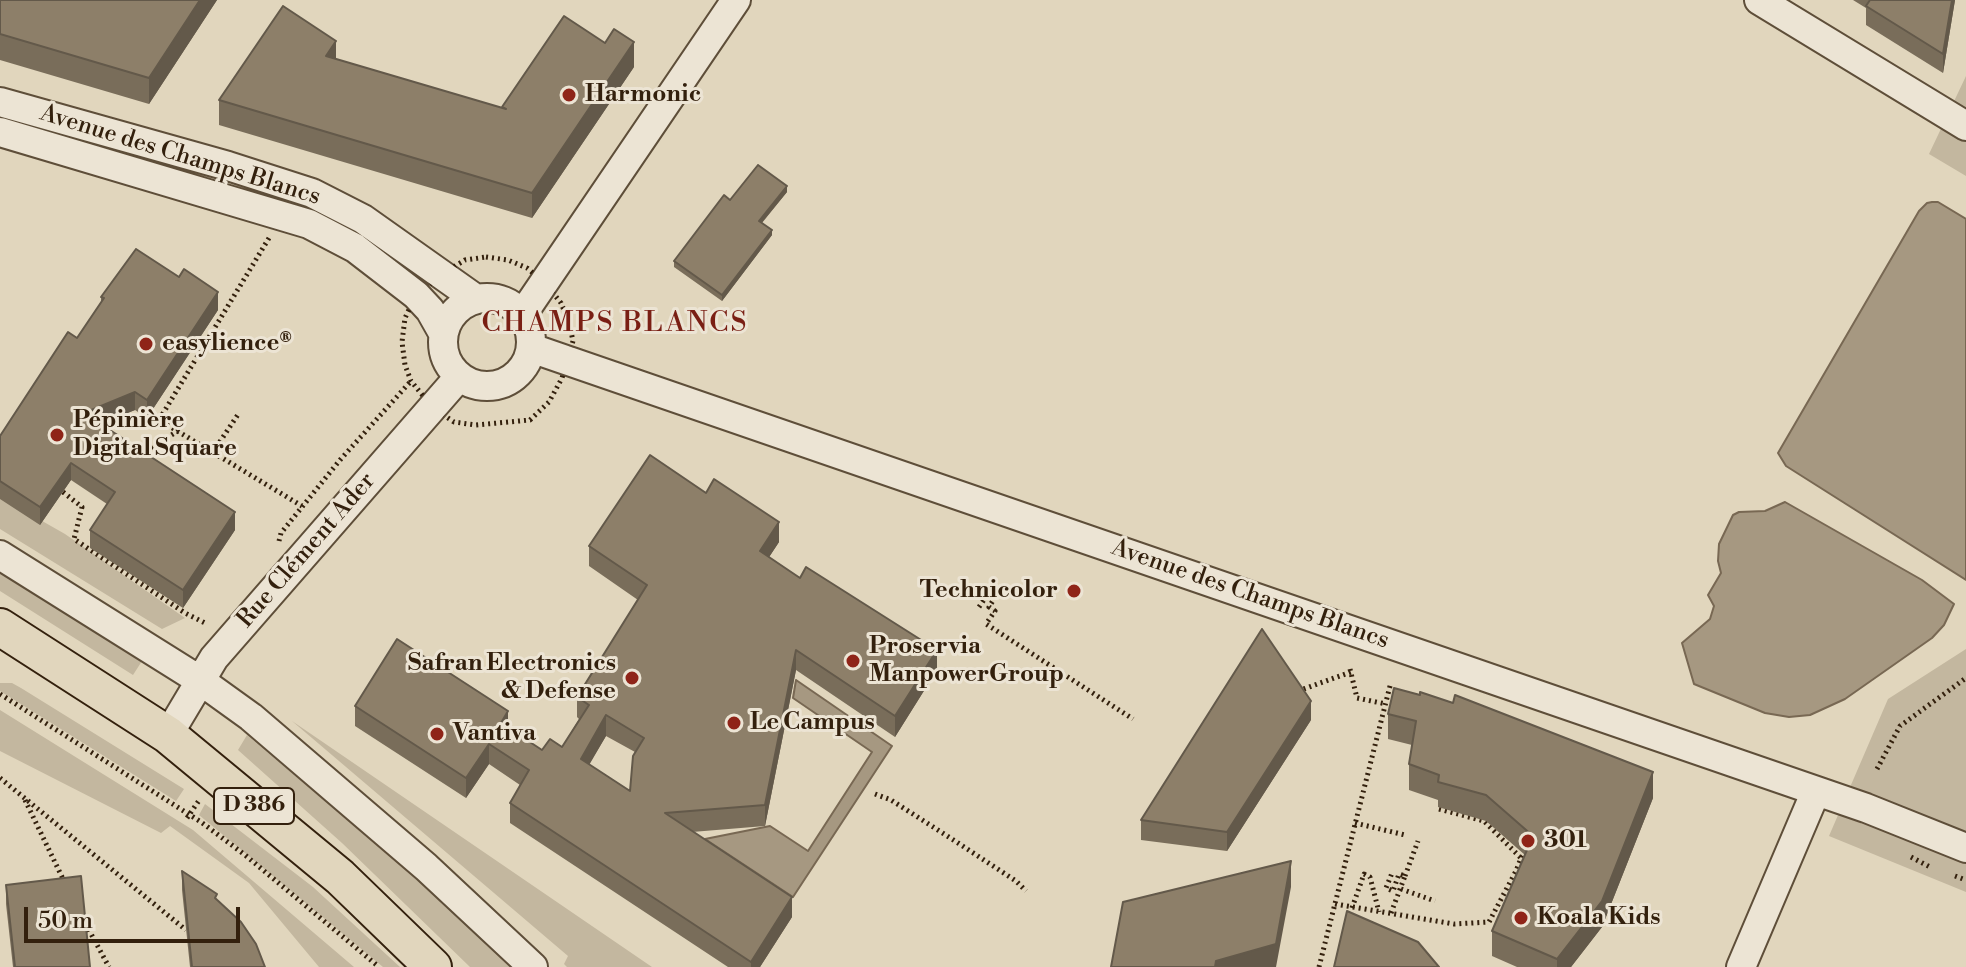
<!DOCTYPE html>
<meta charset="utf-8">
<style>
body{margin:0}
#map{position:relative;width:1966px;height:967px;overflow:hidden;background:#e1d6bd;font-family:"Libre Bodoni",serif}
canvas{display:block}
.scale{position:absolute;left:24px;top:907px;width:216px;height:36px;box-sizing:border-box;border:4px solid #33200d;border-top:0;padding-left:10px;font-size:24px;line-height:28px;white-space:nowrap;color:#33200d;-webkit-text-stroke:6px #ece4d4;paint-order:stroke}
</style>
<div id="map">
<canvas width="1966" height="967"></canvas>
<div class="scale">50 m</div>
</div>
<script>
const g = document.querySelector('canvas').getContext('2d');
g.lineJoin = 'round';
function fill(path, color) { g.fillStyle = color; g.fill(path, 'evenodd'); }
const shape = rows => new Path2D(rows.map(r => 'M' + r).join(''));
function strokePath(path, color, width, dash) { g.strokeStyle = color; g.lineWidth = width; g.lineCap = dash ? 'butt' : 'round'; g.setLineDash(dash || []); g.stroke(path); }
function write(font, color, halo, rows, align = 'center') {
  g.font = font + ' "Libre Bodoni",serif'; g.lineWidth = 6; g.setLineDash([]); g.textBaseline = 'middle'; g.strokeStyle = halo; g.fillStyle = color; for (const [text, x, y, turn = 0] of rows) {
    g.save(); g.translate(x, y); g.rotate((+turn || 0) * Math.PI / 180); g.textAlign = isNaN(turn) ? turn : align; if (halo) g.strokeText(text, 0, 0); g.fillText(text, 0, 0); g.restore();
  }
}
const green = shape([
 [1966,76,1966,176,1929,154],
 [0,497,65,534,185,618,162,629,0,529],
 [0,573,142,661,133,675,0,591],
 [1966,649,1966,892,1829,836,1888,699],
 [0,683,12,683,21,688,184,789,176,801,0,691],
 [0,710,193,830,354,967,319,967,249,883,170,826,161,833,0,751],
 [292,721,652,967,567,967,564,964,568,956],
 [247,735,447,904,512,967,470,967,342,843,238,750],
 [205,804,313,887,400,967,383,967,199,815]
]);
const water = shape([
 [1932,202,1938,202,1966,219,1966,580,1786,466,1778,453,1919,211,1927,203,1932,202],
 [1785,502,1922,580,1954,604,1944,625,1932,638,1845,699,1810,715,1789,717,1765,713,1694,684,1682,643,1710,619,1714,606,1708,595,1721,573,1718,561,1719,544,1733,515,1739,512,1765,511,1785,502],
 [796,680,892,746,793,897,705,839,770,826,808,851,872,752,793,698,796,680]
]);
const path = shape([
 [269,238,159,420,302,506],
 [486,257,508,260,527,268,545,283,561,303,569,322,573,341,562,378,549,402,530,420,476,425,454,422,433,408,411,381,405,365,402,342,405,318,416,295,442,274,465,260,486,257],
 [108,424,159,420],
 [213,452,239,413],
 [141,454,178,431],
 [63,492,82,507,74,539,185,613,207,624],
 [279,541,281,533,340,460,411,381],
 [979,607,990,591,997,594,989,607,995,611,986,624,1133,719],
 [1350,669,1357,698,1386,704],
 [1298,691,1351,672],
 [0,694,201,822,245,855,379,967],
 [1877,769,1900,726,1966,678],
 [0,778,186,930],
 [875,794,891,800,955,841,1016,881,1026,891],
 [25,800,64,881],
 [1439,809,1484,821,1521,858],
 [187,818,200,799],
 [1355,823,1405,835],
 [1911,857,1930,867],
 [1405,876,1418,841],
 [1955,876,1966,880],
 [1401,889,1435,901],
 [1335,904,1454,924,1489,922,1516,871,1523,853],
 [1352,908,1364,874,1370,877,1379,912],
 [1391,913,1405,876,1399,874,1393,891,1386,888,1392,873],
 [83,919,109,967],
 [1319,967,1391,682]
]);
const minor = shape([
 [1759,0,1966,126],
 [0,102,228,166,312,193,363,219,476,299],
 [0,132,309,224,355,248,416,295,430,310,443,333],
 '443 342a44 44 0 1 1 88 0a44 44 0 1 1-88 0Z',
 [522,315,736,0],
 [531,348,1866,808,1966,848],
 [0,555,201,681,251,717,426,867,533,967],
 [168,735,214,658,459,377],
 [1741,967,1816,791]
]);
const major = shape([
 [0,627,168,735,340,877,433,967]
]);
const wall = shape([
 [0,0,217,0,149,104,0,60],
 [1853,0,1955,0,1943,73,1866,25,1866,8],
 [336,59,502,108,502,107,634,67,532,218,219,125,219,100],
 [787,192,762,223,772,235,722,301,674,267,674,261,730,200],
 [101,297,218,310,147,418,135,410,101,424,235,530,183,608,90,548,90,530,107,504,71,480,40,525,0,499,0,436,77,338,101,302],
 [779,542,769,557,937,670,895,737,796,670,765,826,692,832,792,917,760,967,728,967,510,823,510,803,520,785,489,764,466,798,355,726,355,706,508,727,542,750,562,747,579,719,577,717,577,697,638,600,589,566,589,546],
 [606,736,635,752,630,791,589,764],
 [1394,688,1653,798,1602,927,1571,967,1517,967,1492,956,1492,931,1525,855,1486,821,1438,807,1438,800,1409,790,1409,764,1412,745,1388,739,1388,714],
 [1311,720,1227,851,1141,840,1141,820],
 [182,871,217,900,265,967,190,967,182,890],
 [6,885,90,967,13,967,6,904]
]);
const shadedWall = shape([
 [200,0,217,0,149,104,149,78],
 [1952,0,1955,0,1943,73,1943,54],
 [336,41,336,66,326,56],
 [634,42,634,67,532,218,532,193],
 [787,186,787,192,759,226,759,221],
 [772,230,772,235,722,301,722,295],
 [218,292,218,310,147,418,147,400],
 [135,392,135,410,84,430,84,413],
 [71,463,71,480,40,525,40,507],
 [235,512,235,530,183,608,183,590],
 [779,522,779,542,760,571,760,551],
 [796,650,796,670,765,826,765,805],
 [937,650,937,670,895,737,895,716],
 [1311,701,1311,720,1227,851,1227,832],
 [508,711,508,731,501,723],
 [606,715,606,736,581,779,581,759],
 [489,744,489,764,466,798,466,778],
 [1653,772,1653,798,1602,927,1571,967,1557,967,1557,959],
 [1291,861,1291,887,1276,967,1215,967,1216,961],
 [792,897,792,917,760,967,751,967,751,962]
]);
const building = shape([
 [0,0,200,0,149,78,0,34,0,0],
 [1870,0,1952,0,1943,54,1866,6,1870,0],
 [283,6,336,41,326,56,506,109,502,107,564,16,605,43,614,29,634,42,532,193,219,100,283,6],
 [758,165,787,186,759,221,772,230,722,295,674,261,724,195,730,200,758,165],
 [136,249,179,277,184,269,218,292,147,400,135,392,84,413,235,512,183,590,90,530,115,492,71,463,40,507,0,481,0,436,68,332,77,338,104,298,101,297,136,249],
 [650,455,706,493,714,479,779,522,760,551,800,578,806,567,937,650,895,716,796,650,765,805,665,813,792,897,751,962,510,803,529,770,489,744,466,778,355,706,397,639,508,711,501,723,542,750,550,739,562,747,589,705,577,697,647,585,589,546,650,455],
 [606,715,644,738,633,756,630,791,581,759,606,715],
 [1262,629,1311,701,1227,832,1141,820,1262,629],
 [1394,688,1420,695,1420,692,1453,703,1455,695,1653,772,1602,901,1557,959,1492,931,1533,836,1486,795,1438,782,1439,775,1409,764,1416,721,1388,714,1394,688],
 [1291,861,1276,944,1216,961,1215,967,1111,967,1123,902,1291,861],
 [182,871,217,894,215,898,241,922,256,944,265,967,192,967,182,871],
 [81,876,90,967,15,967,6,885,81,876],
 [1347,911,1418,942,1439,967,1334,967,1347,911]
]);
const markers = [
 [569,95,8,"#8f2418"],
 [146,344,8,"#8f2418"],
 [57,435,8,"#8f2418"],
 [1074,591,8,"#8f2418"],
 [853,661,8,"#8f2418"],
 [632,678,8,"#8f2418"],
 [734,723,8,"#8f2418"],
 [437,734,8,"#8f2418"],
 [1528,841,8,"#8f2418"],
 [1521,918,8,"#8f2418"]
];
const shields = [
 [254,806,80]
];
const shieldNames = [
 ["D 386",254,806]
];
const poiNames = [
 ["Harmonic",585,95],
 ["easylience®",162,344],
 ["Pépinière",73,421],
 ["Digital Square",73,449],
 ["Technicolor",1058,591,"right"],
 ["Proservia",869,647],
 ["ManpowerGroup",869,675],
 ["Safran Electronics",616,664,"right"],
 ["& Defense",616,692,"right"],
 ["Le Campus",750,723],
 ["Vantiva",453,734],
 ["301",1544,841],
 ["Koala Kids",1537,918]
];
const streetNames = [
 ["Avenue des Champs Blancs",180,156,17],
 ["Rue Clément Ader",307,551,-49],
 ["Avenue des Champs Blancs",1250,595,19]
];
const quarterNames = [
 ["CHAMPS BLANCS",615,324]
];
fill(green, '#c3b79f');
fill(water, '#a69881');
strokePath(water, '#786853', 2);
strokePath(minor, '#5e4e39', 32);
strokePath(major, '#33200d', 40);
strokePath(path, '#33200d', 5, [2, 4]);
strokePath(minor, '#ece4d4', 28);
strokePath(major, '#e1d6bd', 36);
fill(wall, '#796d5a');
fill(shadedWall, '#63594a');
fill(building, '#8d7f69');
strokePath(building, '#63594a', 2);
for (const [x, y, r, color] of markers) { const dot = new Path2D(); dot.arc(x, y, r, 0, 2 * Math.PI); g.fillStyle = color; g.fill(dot); strokePath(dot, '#ece4d4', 3); }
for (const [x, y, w] of shields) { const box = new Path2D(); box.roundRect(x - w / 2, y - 18, w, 36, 6); g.fillStyle = '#ece4d4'; g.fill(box); strokePath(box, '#33200d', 2); }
write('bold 22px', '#33200d', null, shieldNames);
write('bold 24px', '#33200d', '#ece4d4', poiNames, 'left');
write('24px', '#33200d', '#ece4d4', streetNames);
g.letterSpacing = '2px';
write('28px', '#7a1f14', '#ece4d4', quarterNames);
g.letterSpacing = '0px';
</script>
